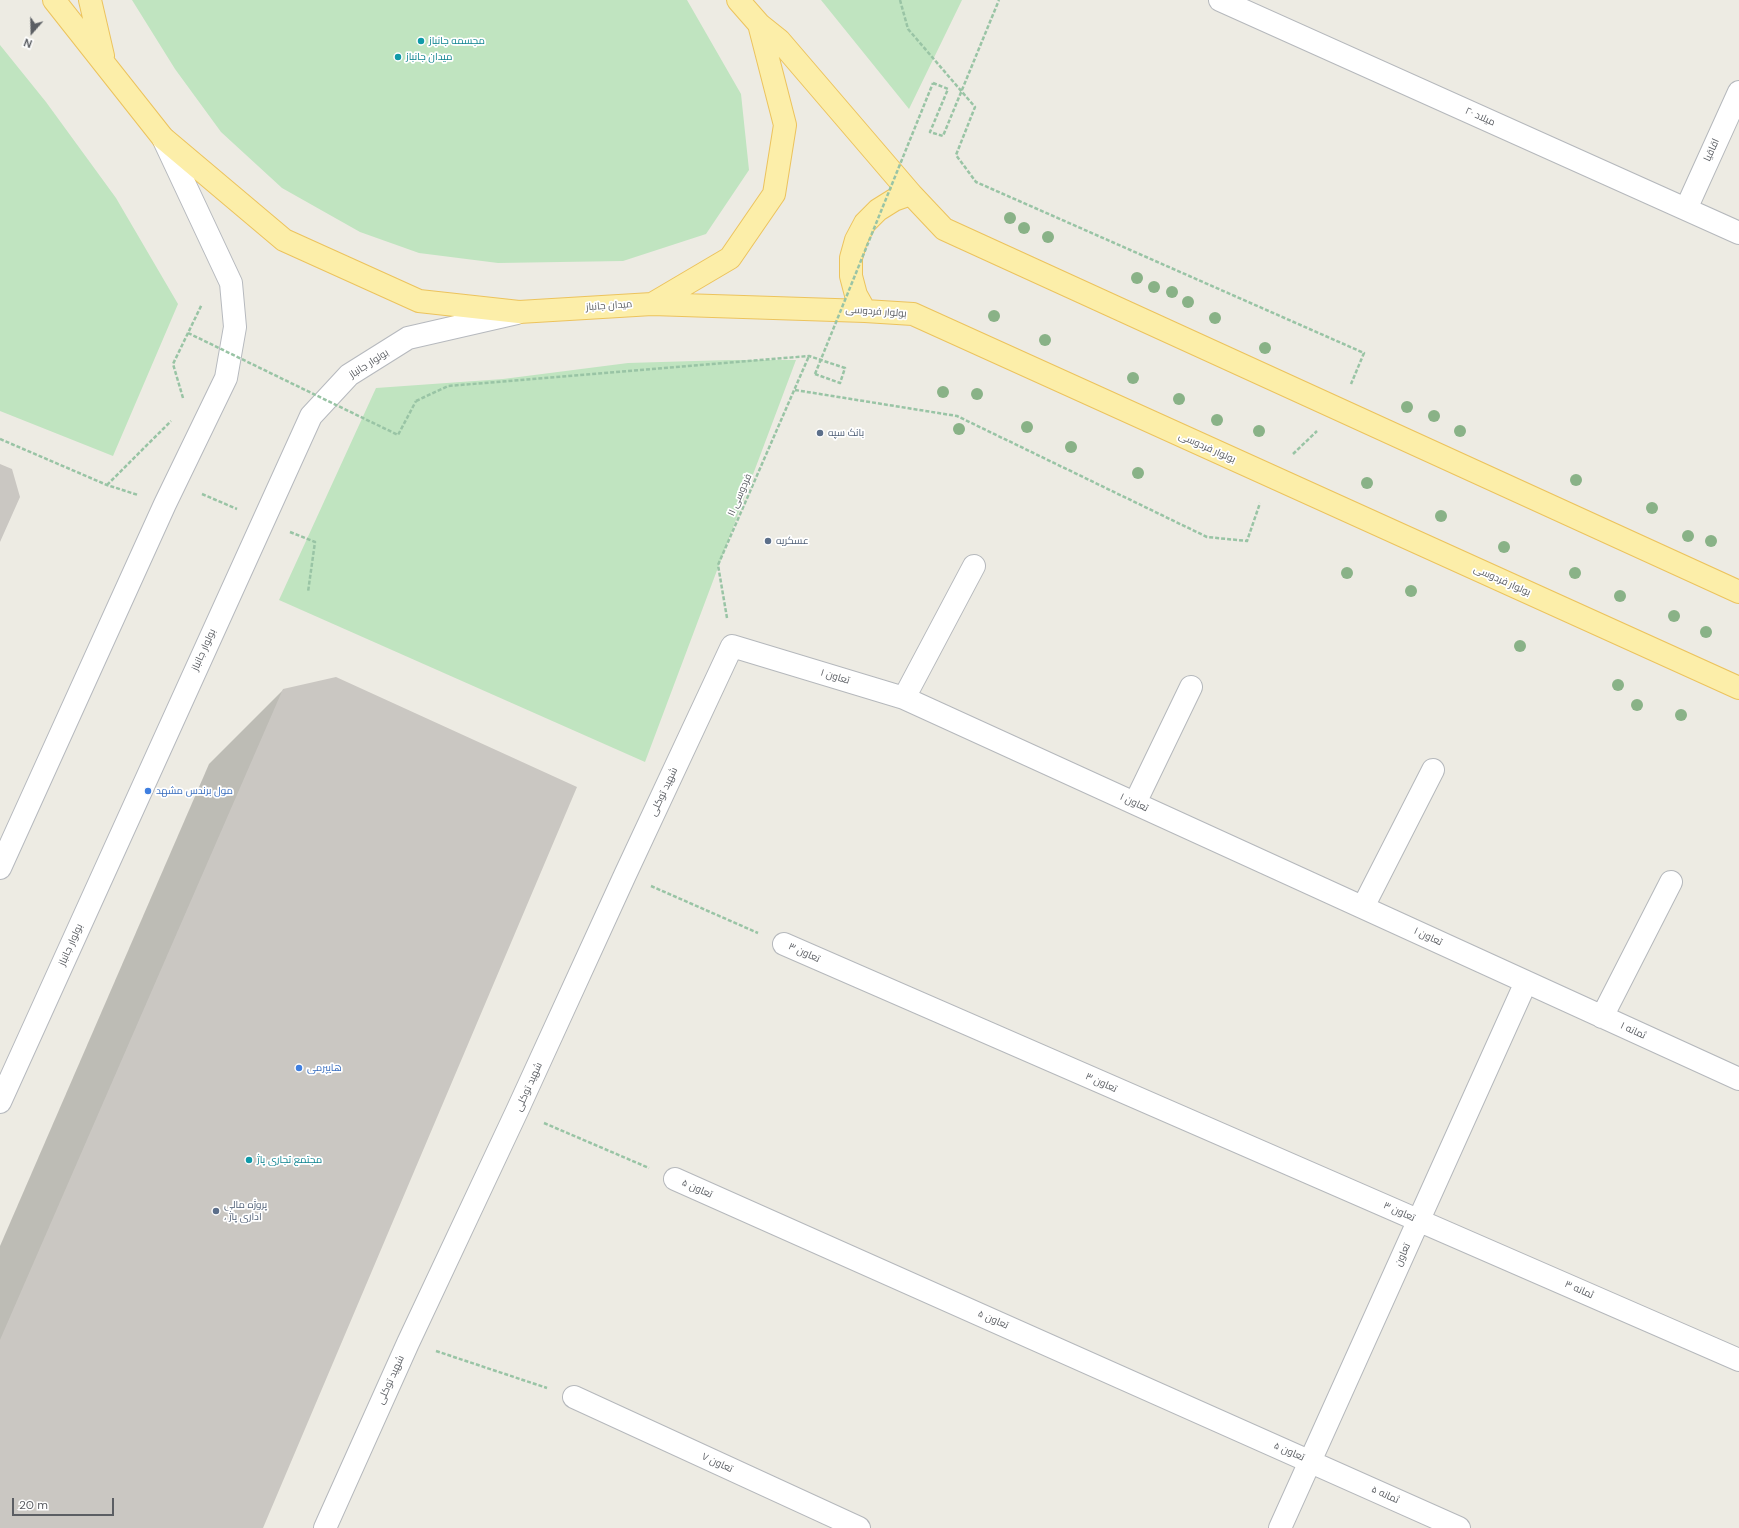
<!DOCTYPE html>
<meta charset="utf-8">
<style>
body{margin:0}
#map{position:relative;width:1739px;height:1528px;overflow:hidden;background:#edebe3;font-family:"DM Sans",sans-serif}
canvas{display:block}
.north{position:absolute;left:12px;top:12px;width:40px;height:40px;-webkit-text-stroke:3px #fff;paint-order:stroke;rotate:200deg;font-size:11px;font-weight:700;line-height:16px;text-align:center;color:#5b5e63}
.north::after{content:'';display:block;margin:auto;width:14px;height:18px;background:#5b5e63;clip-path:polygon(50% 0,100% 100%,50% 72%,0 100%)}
.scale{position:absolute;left:12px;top:1498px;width:102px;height:18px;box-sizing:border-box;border:2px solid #5b5e63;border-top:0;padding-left:5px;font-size:12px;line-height:14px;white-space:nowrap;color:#5b5e63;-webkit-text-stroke:3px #fff;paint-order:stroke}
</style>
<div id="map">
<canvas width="1739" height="1528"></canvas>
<div class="north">N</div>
<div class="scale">20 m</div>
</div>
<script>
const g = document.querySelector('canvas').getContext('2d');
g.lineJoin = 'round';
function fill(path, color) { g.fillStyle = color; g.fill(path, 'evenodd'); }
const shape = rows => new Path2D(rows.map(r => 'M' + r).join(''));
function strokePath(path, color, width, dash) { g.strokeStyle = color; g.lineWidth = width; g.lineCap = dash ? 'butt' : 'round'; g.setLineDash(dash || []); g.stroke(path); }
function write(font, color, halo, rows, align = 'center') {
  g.font = font + ' "DM Sans",Cairo,sans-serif'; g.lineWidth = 3.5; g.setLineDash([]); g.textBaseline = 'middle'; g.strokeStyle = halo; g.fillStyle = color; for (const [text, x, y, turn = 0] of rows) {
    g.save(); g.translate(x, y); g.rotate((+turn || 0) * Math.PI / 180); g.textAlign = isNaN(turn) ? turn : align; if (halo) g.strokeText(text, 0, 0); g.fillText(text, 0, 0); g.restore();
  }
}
const green = shape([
 [132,0,687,0,741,94,749,170,706,234,623,261,498,263,419,253,360,232,282,188,221,132,175,69],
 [821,0,962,0,909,109],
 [0,45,46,102,116,198,178,304,113,456,0,411],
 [728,360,796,360,645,762,279,600,376,388,503,379,628,363]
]);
const shadow = shape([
 [283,690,262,1528,0,1528,0,1246,209,764]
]);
const building = shape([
 [0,464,12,469,20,497,0,542],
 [336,677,577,787,263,1528,0,1528,0,1340,283,689]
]);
const path = shape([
 [900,0,908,29,975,107,956,155,976,182,1364,353,1351,384],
 [933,83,948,89,930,132,943,136,999,0],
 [795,390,957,416,1207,537,1247,541,1260,503],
 [183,398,173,364,202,304],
 [416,401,448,386,809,356,845,368,840,383,815,374],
 [0,439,107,485,138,495],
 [1293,454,1317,431],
 [107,485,171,421],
 [202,494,237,509],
 [290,532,315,542,308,592],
 [727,618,718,565,809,356],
 [651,886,758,933],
 [544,1123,649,1168],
 [436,1351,547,1388]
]);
const minor = shape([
 [1220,0,1739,233],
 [1686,209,1739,92],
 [904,698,974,566],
 [1135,803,1191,687],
 [1363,907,1433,770],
 [784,944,1739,1360],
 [1602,1017,1671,882],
 [675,1179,1459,1528],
 [574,1397,859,1528],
 [325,1528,408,1343,517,1111,625,875,732,646,904,698,1739,1079],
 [1280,1528,1526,982]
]);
const secondary = shape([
 [0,868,165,504,226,378,235,327,231,283,163,138],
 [0,1102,311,416,349,375,408,338,517,313]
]);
const primary = shape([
 [54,0,163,138,284,240,419,301,519,312,652,304,865,311,913,314,1739,688],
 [90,0,103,56],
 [759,24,779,40,911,194,944,229,1739,592],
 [652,304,730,258,774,194,785,125,759,24,738,0],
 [865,311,856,295,851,276,851,258,856,240,865,223,878,210,894,200,911,194]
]);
const pathBridge = shape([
 [188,333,398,435,416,401],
 [815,374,933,83]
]);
const trees = [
 [1010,218],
 [1024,228],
 [1048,237],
 [1137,278],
 [1154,287],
 [1172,292],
 [1188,302],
 [994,316],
 [1215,318],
 [1045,340],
 [1265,348],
 [1133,378],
 [943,392],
 [977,394],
 [1179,399],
 [1407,407],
 [1434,416],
 [1217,420],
 [1027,427],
 [959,429],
 [1259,431],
 [1460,431],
 [1071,447],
 [1138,473],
 [1576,480],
 [1367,483],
 [1652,508],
 [1441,516],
 [1688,536],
 [1711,541],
 [1504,547],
 [1347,573],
 [1575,573],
 [1411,591],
 [1620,596],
 [1674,616],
 [1706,632],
 [1520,646],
 [1618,685],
 [1637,705],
 [1681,715]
];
const markers = [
 [421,41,4,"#0f9aa8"],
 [398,57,4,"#0f9aa8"],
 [820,433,4,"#5c6f8a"],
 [768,541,4,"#5c6f8a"],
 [148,791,4,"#3f7fe0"],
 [299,1068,4,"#3f7fe0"],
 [249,1160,4,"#0f9aa8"],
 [216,1211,4,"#5c6f8a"]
];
const cultureNames = [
 ["مجسمه جانباز",429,41],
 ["میدان جانباز",406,57],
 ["مجتمع تجاری پاژ",257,1160]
];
const streetNames = [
 ["میلاد ۲۰",1480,117,24],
 ["اقاقیا",1712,150,-66],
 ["میدان جانباز",609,306,-4],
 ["بولوار فردوسی",876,312,4],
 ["بولوار جانباز",369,364,-33],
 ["بولوار فردوسی",1207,448,24],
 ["فردوسی ۱۱",740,495,-66],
 ["بولوار فردوسی",1502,581,24],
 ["بولوار جانباز",204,650,-66],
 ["تعاون ۱",835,677,17],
 ["شهید توکلی",664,792,-65],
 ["تعاون ۱",1134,803,25],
 ["تعاون ۱",1428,937,25],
 ["بولوار جانباز",71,945,-66],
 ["تعاون ۳",804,953,24],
 ["ثمانه ۱",1633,1031,25],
 ["تعاون ۳",1101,1083,24],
 ["شهید توکلی",529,1087,-66],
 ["تعاون ۵",697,1189,24],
 ["تعاون ۳",1399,1212,24],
 ["تعاون",1403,1255,-66],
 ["ثمانه ۳",1579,1290,24],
 ["تعاون ۵",993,1320,24],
 ["شهید توکلی",391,1380,-66],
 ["تعاون ۵",1289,1452,24],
 ["تعاون ۷",717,1463,25],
 ["ثمانه ۵",1385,1495,24]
];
const serviceNames = [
 ["بانک سپه",828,433],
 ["عسکریه",776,541],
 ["پروژه مالی",224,1205],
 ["، اداری پاژ",224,1217]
];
const shopNames = [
 ["مول برندس مشهد",156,791],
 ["هایپرمی",307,1068]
];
fill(green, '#c0e4c0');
fill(shadow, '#0003');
fill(building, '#cac7c2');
strokePath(minor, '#b5b8bc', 24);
strokePath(secondary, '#b6b9be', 24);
strokePath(primary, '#ecc35d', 24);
strokePath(path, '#99c4a5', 2.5, [4, 2]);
strokePath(minor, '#fff', 22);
strokePath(secondary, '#fff', 22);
strokePath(primary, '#fceea9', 22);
strokePath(pathBridge, '#99c4a5', 2.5, [4, 2]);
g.fillStyle = '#89b287';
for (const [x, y] of trees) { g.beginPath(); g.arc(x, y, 6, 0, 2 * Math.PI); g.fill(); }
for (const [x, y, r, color] of markers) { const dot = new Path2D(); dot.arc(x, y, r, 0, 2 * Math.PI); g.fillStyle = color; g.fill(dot); strokePath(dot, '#fff', 1.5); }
write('10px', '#0d838f', '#fff', cultureNames, 'left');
write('10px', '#5b5e63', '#fff', streetNames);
write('10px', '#4e5e75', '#fff', serviceNames, 'left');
write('10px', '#366cbe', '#fff', shopNames, 'left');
</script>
